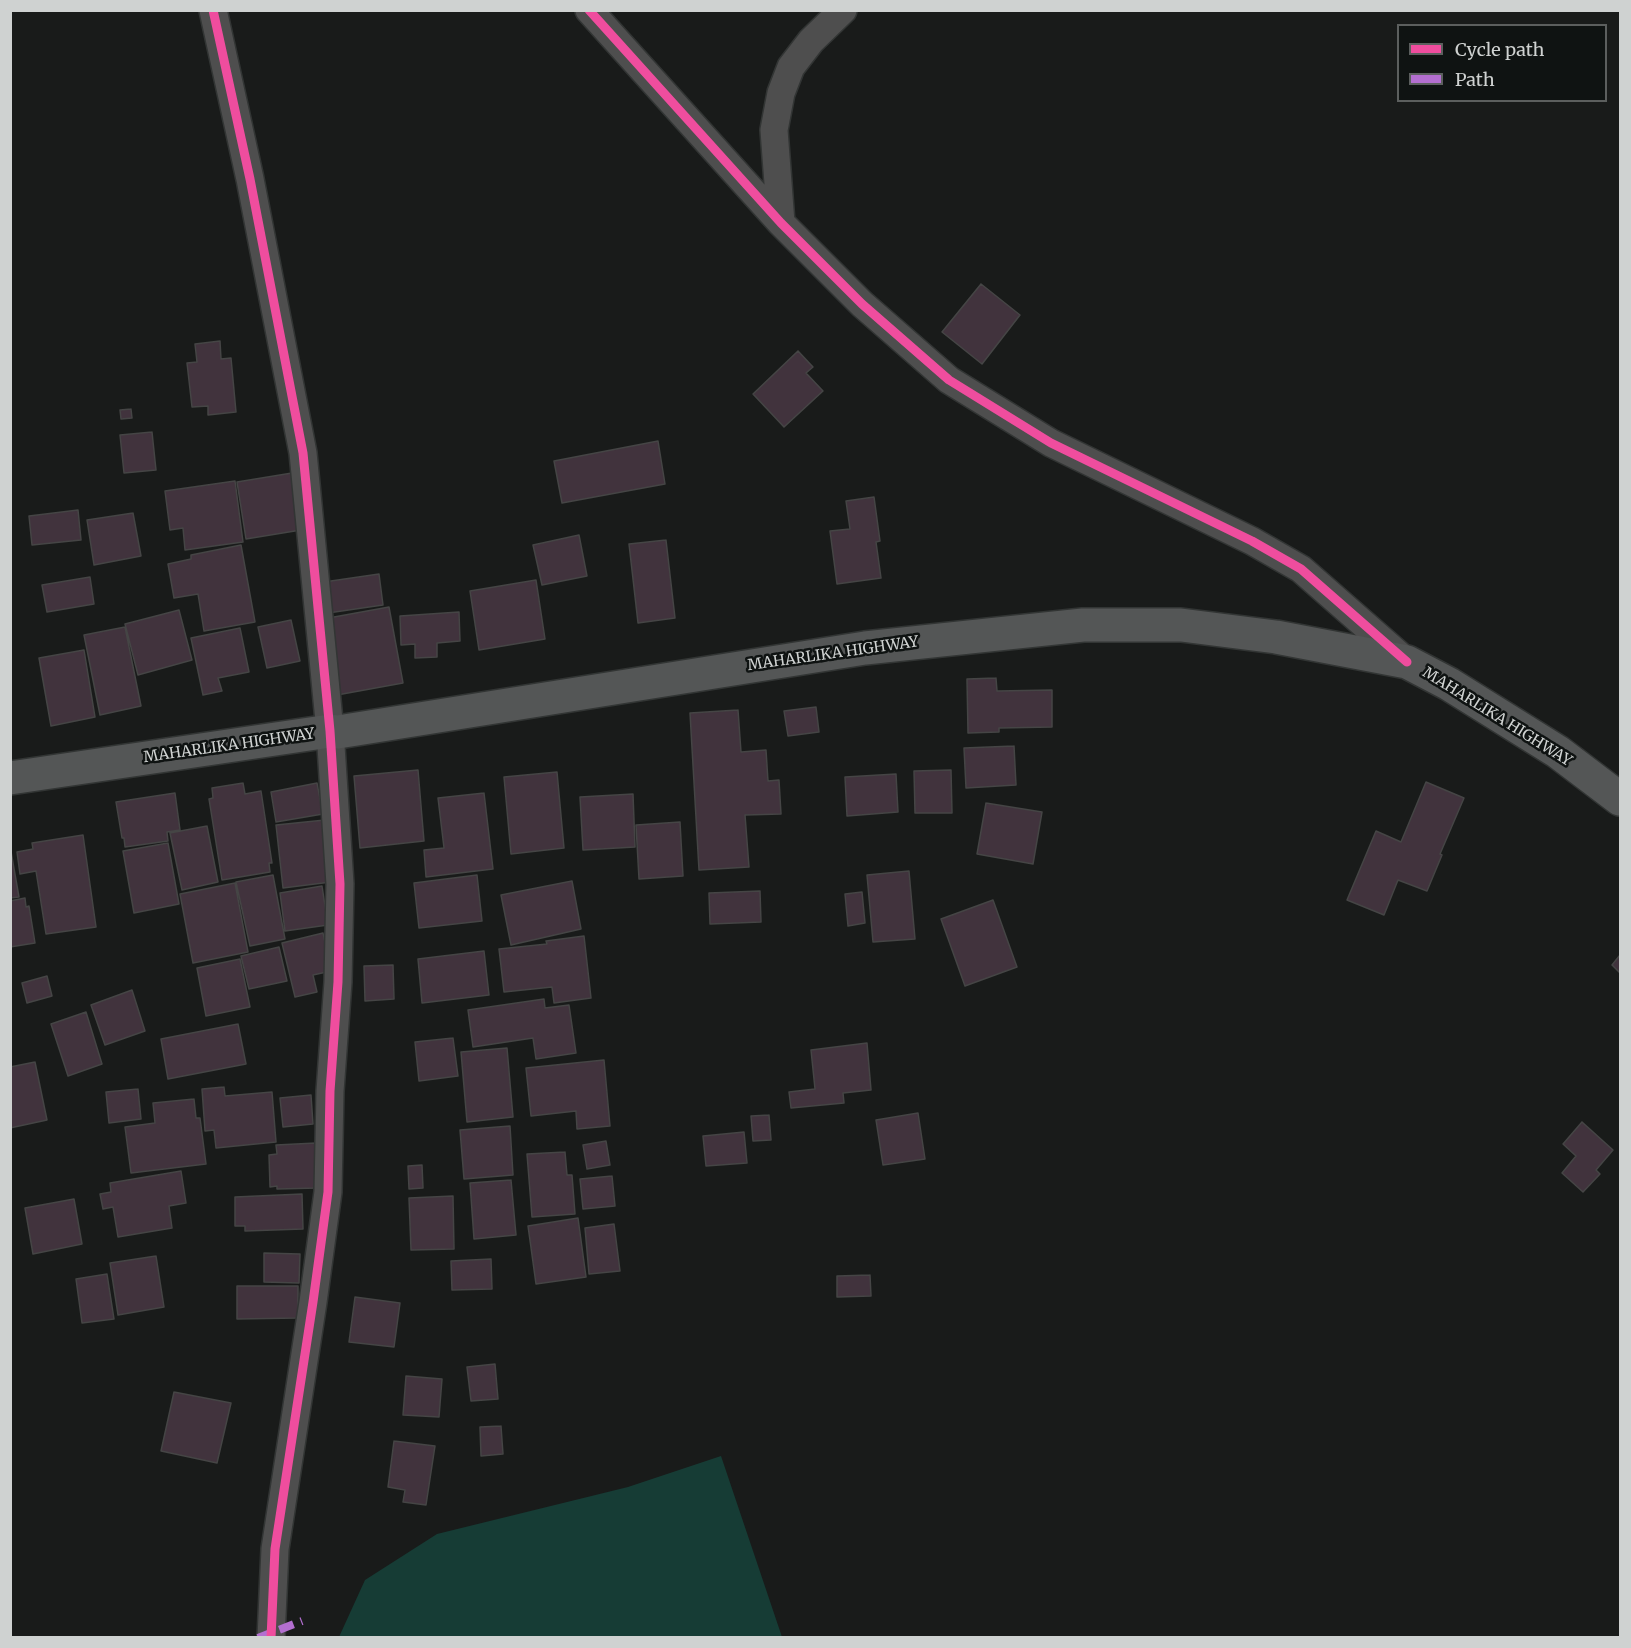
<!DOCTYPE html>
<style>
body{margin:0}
#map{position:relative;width:1631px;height:1648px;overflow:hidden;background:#191b1a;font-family:Merriweather,serif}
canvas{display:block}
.frame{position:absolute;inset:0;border:12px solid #cfd2d1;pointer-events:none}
.legend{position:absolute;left:1397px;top:24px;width:210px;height:78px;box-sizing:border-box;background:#0f1312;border:2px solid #5c5f5e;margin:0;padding:8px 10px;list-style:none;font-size:18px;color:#cfd2d1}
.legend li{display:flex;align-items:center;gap:12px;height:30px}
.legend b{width:30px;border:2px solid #5c5f5e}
</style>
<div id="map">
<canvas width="1631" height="1648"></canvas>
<div class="frame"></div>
<ul class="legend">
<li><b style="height:8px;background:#ef4d9e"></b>Cycle path</li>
<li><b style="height:8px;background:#b36fd0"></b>Path</li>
</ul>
</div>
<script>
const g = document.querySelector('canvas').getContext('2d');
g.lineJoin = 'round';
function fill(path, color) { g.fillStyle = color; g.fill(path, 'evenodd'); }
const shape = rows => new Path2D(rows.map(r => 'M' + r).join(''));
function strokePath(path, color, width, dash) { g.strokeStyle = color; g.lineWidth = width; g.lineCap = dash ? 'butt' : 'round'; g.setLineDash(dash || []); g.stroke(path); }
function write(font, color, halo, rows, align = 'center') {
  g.font = font + ' Merriweather,serif'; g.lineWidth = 5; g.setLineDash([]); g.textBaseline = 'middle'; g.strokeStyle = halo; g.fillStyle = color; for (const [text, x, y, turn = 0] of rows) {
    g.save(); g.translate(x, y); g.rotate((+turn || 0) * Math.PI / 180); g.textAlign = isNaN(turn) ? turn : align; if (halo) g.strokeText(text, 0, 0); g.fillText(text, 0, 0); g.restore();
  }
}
const green = shape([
 [721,1456,782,1637,339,1637,365,1580,437,1534,628,1487]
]);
const building = shape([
 [981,284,1020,315,982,364,942,332,981,284],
 [220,341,221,359,231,358,236,412,208,415,208,406,192,407,187,363,197,362,195,344,220,341],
 [798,351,813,367,806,373,823,391,784,427,753,394,798,351],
 [131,409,132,418,121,419,120,410,131,409],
 [152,432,156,470,124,473,120,435,152,432],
 [658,441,665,484,562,503,554,461,658,441],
 [292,473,301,530,246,539,237,482,292,473],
 [235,481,243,542,185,550,183,528,170,530,165,491,235,481],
 [874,497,880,541,876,542,881,578,837,584,830,531,850,529,846,501,874,497],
 [78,510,81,540,32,545,29,516,78,510],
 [133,513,141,556,94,565,87,520,133,513],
 [579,535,587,576,542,585,533,545,579,535],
 [666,540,675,618,638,623,629,544,666,540],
 [241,545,255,622,204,631,198,594,174,598,168,564,191,559,191,555,241,545],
 [379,574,383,605,328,613,324,582,379,574],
 [90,577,94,604,47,612,42,585,90,577],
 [536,580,545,639,479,650,470,591,536,580],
 [389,607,403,683,337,695,323,619,389,607],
 [179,610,192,660,138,675,125,624,179,610],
 [459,612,460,641,437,643,437,657,415,658,415,644,401,645,400,616,459,612],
 [291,620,300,661,267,668,258,627,291,620],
 [125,627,141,706,100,715,84,635,125,627],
 [240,628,249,672,218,678,222,691,203,695,191,638,240,628],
 [84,650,95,717,51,726,39,658,84,650],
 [996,678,997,691,1052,690,1052,727,999,728,999,732,968,733,967,679,996,678],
 [816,707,819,732,788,736,784,711,816,707],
 [738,710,741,752,766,750,768,781,779,780,781,814,745,815,749,867,699,870,690,713,738,710],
 [1014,746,1016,785,966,788,964,748,1014,746],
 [418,770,424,841,360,848,354,776,418,770],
 [951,770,952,813,915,813,914,771,951,770],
 [557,772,564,848,511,854,504,777,557,772],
 [896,774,898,812,847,816,845,777,896,774],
 [1426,782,1464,798,1440,854,1442,855,1427,891,1398,880,1384,915,1347,900,1376,831,1401,842,1426,782],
 [243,783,245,794,261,791,272,863,269,863,270,872,222,880,209,799,213,798,212,788,243,783],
 [317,783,323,814,276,822,271,792,317,783],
 [175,793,180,830,167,832,168,841,125,847,124,838,122,838,116,802,175,793],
 [484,793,493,869,426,877,424,850,444,848,438,798,484,793],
 [633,794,635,847,583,850,580,797,633,794],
 [986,803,1042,812,1033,864,977,854,986,803],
 [325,820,331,882,283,888,276,825,325,820],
 [680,822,683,876,639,879,636,825,680,822],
 [207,826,218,882,182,890,170,833,207,826],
 [83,835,96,927,46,934,36,871,20,874,17,852,33,849,32,843,83,835],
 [168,843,179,904,134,913,123,851,168,843],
 [10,846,19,897,10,898,10,846],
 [909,871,915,939,873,942,867,875,909,871],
 [273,875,285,939,250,946,236,882,273,875],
 [477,875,482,921,419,928,414,883,477,875],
 [572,881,581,929,511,945,501,895,572,881],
 [235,883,248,952,193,963,180,894,235,883],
 [322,886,328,925,285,931,280,893,322,886],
 [760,891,761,922,710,924,709,893,760,891],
 [862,892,865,923,848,926,845,894,862,892],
 [25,898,26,907,29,906,35,943,10,947,10,901,25,898],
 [993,900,1017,967,965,986,941,919,993,900],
 [323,933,331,971,313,975,317,992,295,997,282,943,323,933],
 [584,936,591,998,554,1003,552,987,504,992,499,949,547,944,546,941,584,936],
 [279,947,287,981,249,989,241,956,279,947],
 [484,951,489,995,422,1003,418,959,484,951],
 [1620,955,1620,973,1612,965,1620,955],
 [240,959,250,1007,206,1016,197,968,240,959],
 [393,965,394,999,365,1001,364,966,393,965],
 [47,976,52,996,27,1003,22,983,47,976],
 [132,990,145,1031,105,1045,91,1005,132,990],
 [544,999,545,1008,569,1005,576,1053,536,1059,533,1038,473,1047,468,1010,544,999],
 [86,1012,102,1064,68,1076,51,1024,86,1012],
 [238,1024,246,1064,168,1079,161,1039,238,1024],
 [453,1038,458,1076,419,1081,415,1042,453,1038],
 [867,1043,871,1090,843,1093,844,1103,791,1108,789,1092,815,1089,811,1050,867,1043],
 [507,1048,513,1117,467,1122,461,1052,507,1048],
 [604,1060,610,1126,577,1129,576,1111,531,1116,526,1068,604,1060],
 [35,1062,47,1120,10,1128,10,1067,35,1062],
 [224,1087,225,1096,272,1092,276,1142,216,1148,214,1130,205,1131,202,1089,224,1087],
 [138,1089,141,1119,109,1123,106,1092,138,1089],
 [311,1095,313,1124,283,1127,280,1098,311,1095],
 [194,1099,196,1118,200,1118,206,1164,131,1173,125,1127,155,1123,153,1103,194,1099],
 [918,1113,925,1159,883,1165,876,1120,918,1113],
 [769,1115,771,1140,753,1141,751,1116,769,1115],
 [1582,1122,1613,1150,1596,1170,1600,1174,1583,1192,1562,1173,1576,1156,1563,1144,1582,1122],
 [510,1126,513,1175,464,1179,460,1130,510,1126],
 [744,1132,747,1163,706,1166,703,1136,744,1132],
 [606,1141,610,1165,587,1169,583,1145,606,1141],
 [316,1143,318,1188,277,1189,277,1186,270,1187,269,1155,277,1154,276,1145,316,1143],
 [565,1152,567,1175,572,1175,575,1214,532,1217,527,1154,565,1152],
 [422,1165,423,1188,409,1189,408,1166,422,1165],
 [181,1171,186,1203,169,1206,172,1228,118,1237,113,1207,103,1209,100,1194,111,1192,110,1183,181,1171],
 [612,1176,615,1206,583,1209,580,1179,612,1176],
 [511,1180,516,1235,474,1239,470,1183,511,1180],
 [302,1194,303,1229,245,1231,245,1226,235,1226,235,1197,302,1194],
 [453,1196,454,1249,411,1250,409,1198,453,1196],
 [74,1199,82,1244,33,1254,25,1208,74,1199],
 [578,1218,586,1277,536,1284,528,1226,578,1218],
 [614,1224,620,1271,589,1274,585,1228,614,1224],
 [264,1253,300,1254,299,1283,264,1282,264,1253],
 [156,1256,164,1307,118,1315,110,1263,156,1256],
 [491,1259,492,1289,452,1290,451,1261,491,1259],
 [107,1274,114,1319,82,1323,76,1279,107,1274],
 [870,1275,871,1296,837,1297,837,1276,870,1275],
 [237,1286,298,1286,298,1318,237,1319,237,1286],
 [355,1297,400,1303,394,1347,349,1342,355,1297],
 [495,1364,498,1399,471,1401,467,1367,495,1364],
 [406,1376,442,1379,439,1417,403,1415,406,1376],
 [174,1392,231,1403,217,1463,161,1451,174,1392],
 [501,1426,503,1454,481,1456,480,1427,501,1426],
 [394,1441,435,1446,426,1505,403,1502,405,1490,388,1487,394,1441]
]);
const street = shape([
 [213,10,250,179,303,453,330,731,340,884,338,982,330,1091,328,1192,313,1302,275,1549,271,1638],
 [589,10,781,223,862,304,949,380,1051,443,1252,541,1301,569,1407,662],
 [781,223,774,130,781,93,791,67,811,41,843,10]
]);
const highway = shape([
 [10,778,330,731,338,732,865,648,1083,625,1181,625,1276,637,1407,662,1449,684,1558,752,1620,799]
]);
const quiet = shape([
 [258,1638,302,1621]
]);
const cycleway = shape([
 [213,10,250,179,303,453,330,731,340,884,338,982,330,1091,328,1192,313,1302,275,1549,271,1638],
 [589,10,781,223,862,304,949,380,1051,443,1252,541,1301,569,1407,662]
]);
const streetNames = [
 ["MAHARLIKA HIGHWAY",833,654,-8],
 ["MAHARLIKA HIGHWAY",1497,717,32],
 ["MAHARLIKA HIGHWAY",229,746,-8]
];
fill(green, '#163c35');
fill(building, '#41333d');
strokePath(building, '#454545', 1.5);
strokePath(street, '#323534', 30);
strokePath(highway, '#323534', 36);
strokePath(street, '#4e4e4e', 27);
strokePath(highway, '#545656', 33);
strokePath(quiet, '#b36fd0', 8, [15, 8]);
strokePath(cycleway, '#ef4d9e', 9);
write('15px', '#cfd2d1', '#0f1312', streetNames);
</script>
